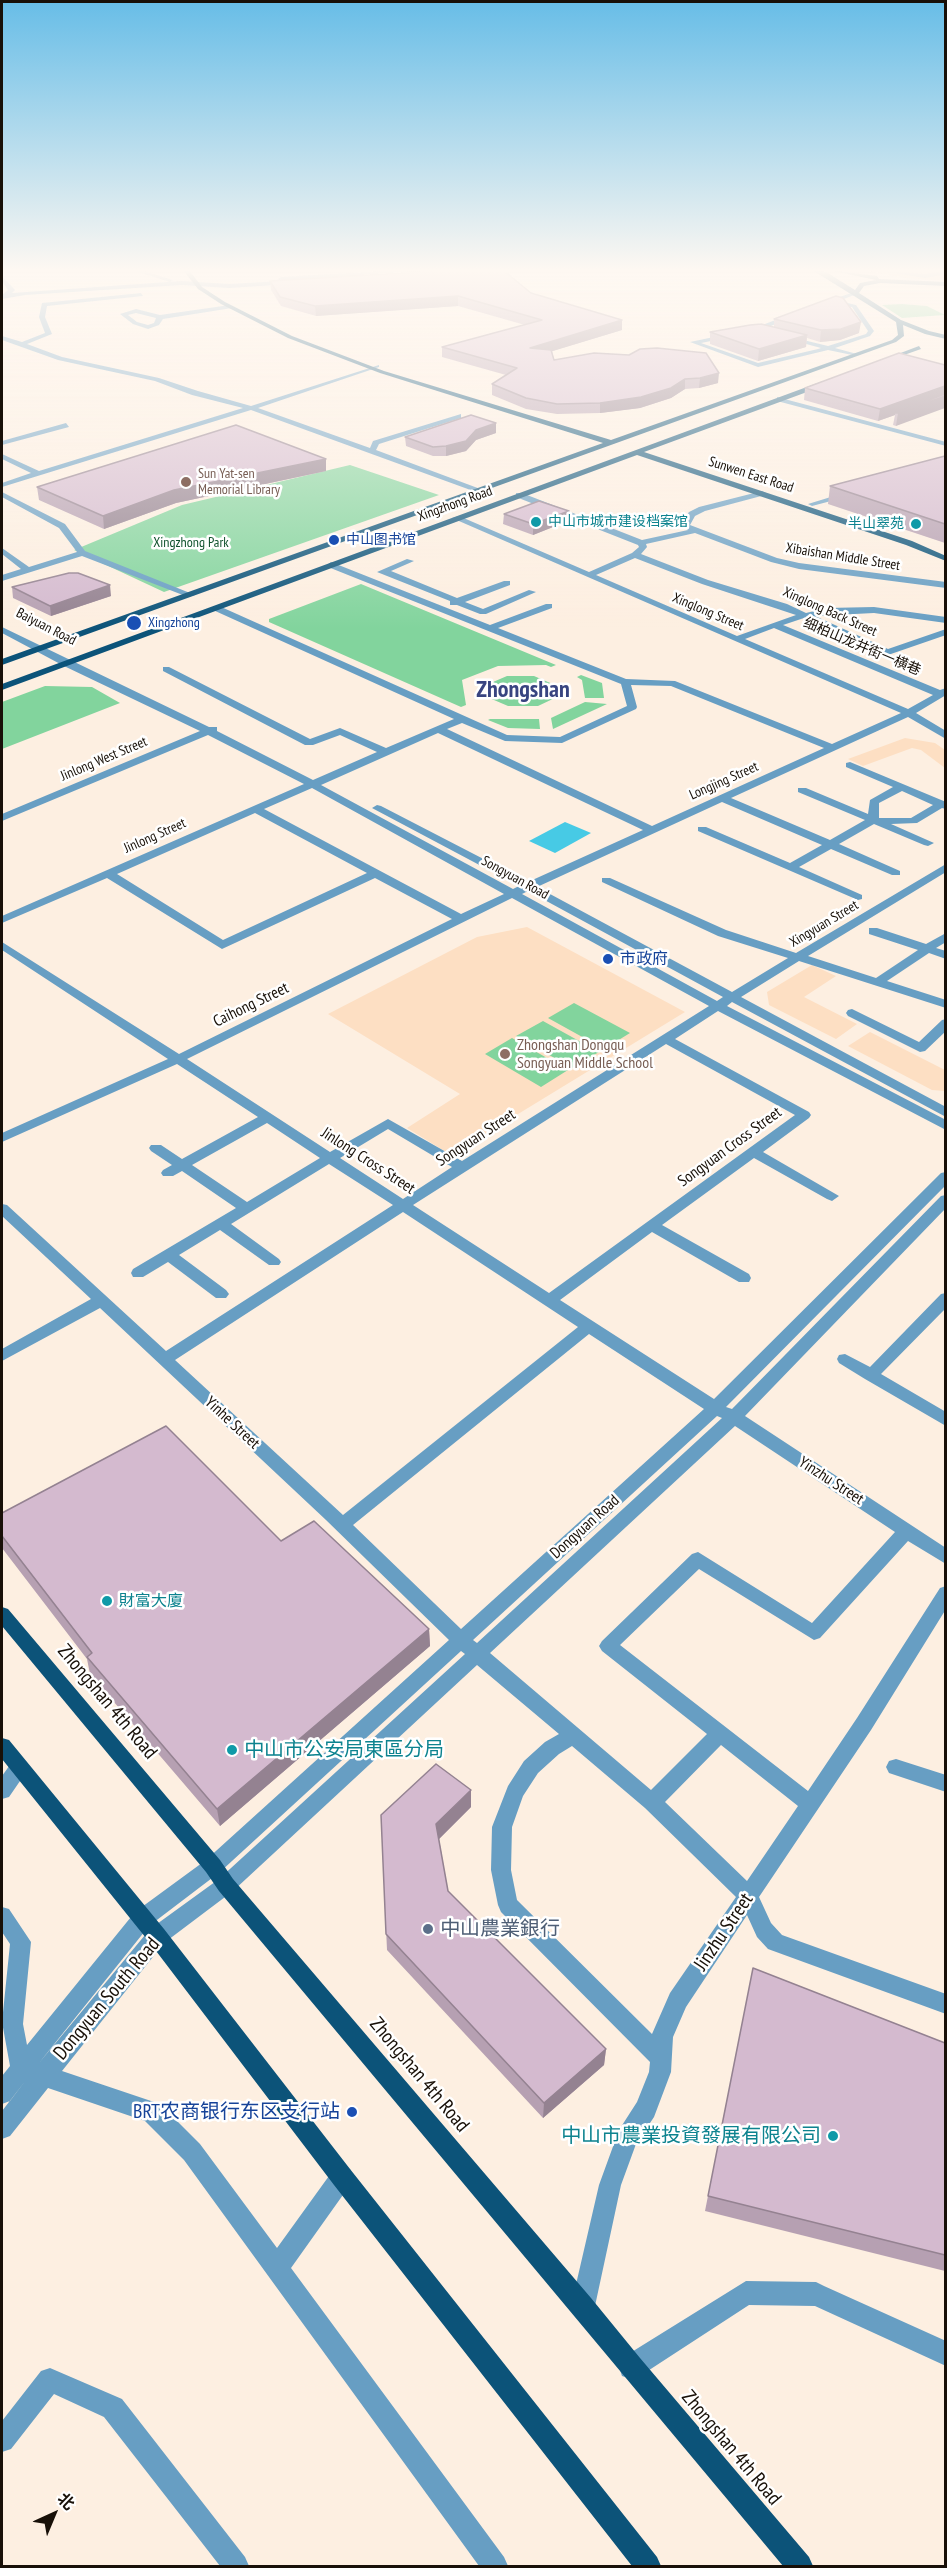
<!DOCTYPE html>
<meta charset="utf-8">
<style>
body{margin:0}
#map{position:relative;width:947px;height:2568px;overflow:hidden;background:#fdefe1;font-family:"PT Sans Narrow","Noto Sans SC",sans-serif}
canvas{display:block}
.frame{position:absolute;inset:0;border:3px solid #181008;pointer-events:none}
.north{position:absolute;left:24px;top:2484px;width:60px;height:60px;-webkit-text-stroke:4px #fff;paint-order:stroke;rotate:44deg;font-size:16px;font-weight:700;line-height:24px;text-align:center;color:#181008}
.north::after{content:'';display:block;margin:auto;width:21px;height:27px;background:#181008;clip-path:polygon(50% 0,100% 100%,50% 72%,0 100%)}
</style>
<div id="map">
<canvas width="947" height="2568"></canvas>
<div class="frame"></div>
<div class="north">北</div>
</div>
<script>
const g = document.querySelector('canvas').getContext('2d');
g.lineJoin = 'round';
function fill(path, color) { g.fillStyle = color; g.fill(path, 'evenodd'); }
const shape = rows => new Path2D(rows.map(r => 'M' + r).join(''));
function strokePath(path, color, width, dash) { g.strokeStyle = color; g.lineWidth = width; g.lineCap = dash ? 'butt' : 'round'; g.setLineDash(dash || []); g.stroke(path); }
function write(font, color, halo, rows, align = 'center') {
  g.font = font + ' "PT Sans Narrow","Noto Sans SC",sans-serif'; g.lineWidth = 5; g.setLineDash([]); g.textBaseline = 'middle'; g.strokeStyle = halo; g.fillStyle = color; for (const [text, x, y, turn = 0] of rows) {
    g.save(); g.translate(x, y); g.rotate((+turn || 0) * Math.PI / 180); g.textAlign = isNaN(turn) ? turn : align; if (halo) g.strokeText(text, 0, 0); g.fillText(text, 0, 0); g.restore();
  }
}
const built = shape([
 [864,270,945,270,945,281,906,278],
 [905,738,935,743,945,750,945,768,921,750,912,748,863,766,848,759],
 [527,927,685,1012,451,1155,407,1128,460,1094,328,1014,477,937],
 [812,965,836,976,804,997,857,1024,836,1039,769,1005,767,992],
 [870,1032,945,1070,945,1091,932,1090,848,1046]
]);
const green = shape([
 [902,304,927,306,945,315,902,318,882,305],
 [350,465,439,495,164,592,74,550,182,505],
 [361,584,556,665,551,667,546,665,498,666,462,680,466,705,461,707,269,622,269,619],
 [581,675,602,683,604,698,585,698,582,680,577,677],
 [507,676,534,676,555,685,557,697,538,706,508,706,487,697,486,685],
 [45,686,92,687,120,703,2,749,2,702],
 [585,702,607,704,553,729,551,718],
 [490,719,539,719,540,729,508,728,488,720],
 [574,1003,630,1033,604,1049,548,1018],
 [543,1021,599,1052,572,1068,516,1036],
 [512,1038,568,1070,541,1087,485,1054]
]);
const water = shape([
 [565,822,591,833,555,853,529,841]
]);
const minor = shape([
 [132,270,140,270,173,280,170,282,132,270],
 [402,270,429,270,291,280,294,282,291,284,229,288,182,285,25,295,2,299,2,295,8,290,2,281,2,276,15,290,12,293,182,281,229,284,281,281,278,279,281,277,402,270],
 [876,270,925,274,946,270,946,274,925,278,876,270],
 [854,292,859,293,839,301,856,305,874,331,870,336,835,348,857,354,857,356,828,350,758,367,690,342,752,329,791,314,793,317,756,332,701,343,758,363,818,349,821,348,784,338,787,336,828,346,866,334,868,331,852,307,822,303,854,292],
 [141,293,143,296,47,306,45,317,52,334,27,344,62,357,159,378,198,391,251,406,379,365,379,367,258,408,370,448,373,441,461,414,461,418,379,444,376,450,483,490,476,492,251,410,2,487,2,483,31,473,2,459,2,454,39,471,243,408,192,395,155,381,58,360,2,340,2,336,22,342,45,333,39,317,42,303,141,293],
 [230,305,232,308,163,319,159,325,148,329,133,324,120,314,136,309,160,315,230,305],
 [136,313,156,318,154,323,148,325,137,322,128,315,136,313],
 [777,397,946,442,946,446,777,401,777,397],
 [66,423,69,427,2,445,2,441,66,423],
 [762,491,766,493,765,495,705,511,695,516,690,525,777,558,799,563,946,582,946,588,799,569,771,562,695,533,646,544,647,547,641,554,708,580,787,604,806,613,827,608,874,607,946,617,946,623,874,613,815,616,888,649,946,629,946,635,888,655,804,618,783,625,940,690,946,688,946,695,916,713,946,731,946,739,908,717,731,798,830,840,865,820,798,792,798,788,806,788,868,814,870,800,893,787,846,767,846,763,850,762,946,802,946,809,942,808,917,823,891,824,934,843,928,846,924,845,874,824,839,844,900,871,900,875,892,875,831,849,799,867,862,895,862,899,858,900,698,831,698,827,706,827,790,863,822,845,722,802,537,887,732,992,788,958,718,936,602,882,602,878,610,878,726,930,796,953,946,864,946,872,808,956,876,978,918,950,869,934,869,928,877,928,926,944,946,933,946,942,936,948,946,951,946,959,929,953,887,981,946,1000,946,1008,799,961,741,997,946,1107,946,1117,732,1002,727,1006,946,1120,946,1130,718,1011,675,1039,809,1112,811,1115,809,1118,763,1152,839,1196,832,1201,827,1199,754,1158,662,1225,749,1274,751,1278,749,1282,739,1282,652,1232,560,1300,714,1399,941,1173,946,1172,946,1185,726,1407,732,1409,941,1196,946,1195,946,1208,745,1416,946,1548,946,1564,908,1541,820,1638,814,1640,699,1569,620,1645,808,1791,857,1718,940,1588,946,1586,946,1609,871,1730,759,1897,771,1923,782,1935,946,1994,946,2014,768,1949,757,1937,747,1915,686,2007,673,2037,671,2072,654,2117,636,2144,621,2185,595,2306,591,2314,583,2318,575,2314,571,2306,599,2185,619,2130,637,2102,649,2072,650,2062,501,1912,498,1905,491,1870,492,1827,508,1786,524,1761,545,1742,559,1734,477,1665,233,1891,164,1943,62,2071,160,2104,200,2144,277,2248,334,2169,342,2166,350,2169,353,2177,350,2185,291,2268,504,2557,508,2566,479,2566,184,2160,145,2121,48,2088,10,2136,2,2139,2,2111,26,2080,10,2101,2,2104,2,2076,10,2066,2,2022,10,1944,2,1932,2,1907,9,1909,31,1942,23,2024,27,2045,135,1912,206,1860,449,1640,326,1520,100,1308,2,1361,2,1349,91,1299,2,1216,2,1204,7,1205,166,1351,393,1205,329,1164,231,1224,279,1259,281,1262,279,1265,269,1265,220,1230,179,1255,226,1290,229,1294,226,1298,216,1298,168,1262,143,1277,133,1277,131,1273,133,1269,236,1208,182,1171,173,1176,163,1176,161,1173,163,1170,172,1165,151,1151,149,1148,151,1145,161,1145,182,1159,258,1117,177,1064,2,1142,2,1133,168,1059,2,950,2,942,179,1054,452,919,375,878,222,949,107,878,2,923,2,916,304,784,208,735,2,821,2,814,200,731,64,666,2,633,2,627,209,727,217,727,217,731,313,780,377,752,340,735,313,745,305,745,163,671,163,667,169,667,310,739,340,728,386,748,454,719,213,610,213,606,219,606,507,735,560,737,627,706,621,684,328,567,327,565,331,562,490,625,546,604,552,604,552,608,498,628,626,679,675,681,832,744,901,713,452,518,459,516,589,572,632,553,639,547,638,545,516,497,516,493,522,493,642,540,688,530,682,526,682,521,689,512,699,507,762,491],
 [635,558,702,584,796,615,737,636,596,575,635,558],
 [774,628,933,695,908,709,745,639,774,628],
 [631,685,671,686,824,748,652,826,447,729,462,723,505,741,562,743,636,709,637,707,631,685],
 [438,733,643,830,528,882,381,806,377,805,372,808,519,886,513,889,321,785,438,733],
 [312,788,504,894,461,914,264,809,312,788],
 [902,791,933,805,911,818,879,818,879,803,902,791],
 [255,813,367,873,223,940,117,874,255,813],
 [528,891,723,997,717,1001,522,894,528,891],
 [512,898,709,1006,462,1161,388,1119,330,1152,187,1059,512,898],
 [666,1044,795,1115,549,1293,413,1205,666,1044],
 [267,1123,320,1158,247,1202,192,1165,267,1123],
 [388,1129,452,1167,403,1199,340,1158,388,1129],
 [403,1212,578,1327,343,1515,175,1360,403,1212],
 [589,1334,704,1409,461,1629,353,1525,589,1334],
 [717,1416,722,1418,477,1643,473,1640,717,1416],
 [735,1426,895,1532,812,1623,698,1552,692,1554,602,1641,599,1646,602,1651,707,1734,651,1790,490,1653,735,1426],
 [461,1651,465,1654,219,1879,150,1929,39,2063,149,1926,220,1872,461,1651],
 [721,1745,798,1806,747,1881,665,1802,721,1745],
 [572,1746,645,1808,736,1897,670,1993,652,2034,517,1900,511,1870,512,1827,523,1796,538,1773,559,1754,572,1746],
 [2,492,65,524,85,551,195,595,188,597,82,556,2,581,2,575,21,569,2,554,2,548,29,567,77,552,59,528,2,497,2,492],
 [847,492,851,494,850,496,812,506,808,504,847,492],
 [407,559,414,561,391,571,457,598,504,581,510,581,510,585,465,602,483,609,529,590,536,592,486,614,480,614,457,605,450,605,450,601,377,572,407,559],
 [852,1009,919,1042,942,1020,946,1019,946,1031,925,1051,920,1052,848,1016,846,1013,848,1010,852,1009],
 [946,1293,946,1308,881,1374,946,1412,946,1426,865,1379,839,1363,837,1359,839,1355,845,1354,870,1367,941,1294,946,1293],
 [896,1759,946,1775,946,1792,889,1773,886,1767,889,1761,896,1759],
 [19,1760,26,1762,29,1768,9,1797,2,1799,2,1776,12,1762,19,1760],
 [746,2281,816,2282,824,2286,946,2341,946,2366,815,2306,749,2305,640,2376,631,2379,622,2376,619,2367,622,2358,746,2281],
 [50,2368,122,2399,245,2557,249,2566,220,2566,104,2417,54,2394,11,2449,2,2452,2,2421,41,2371,50,2368]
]);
const major = shape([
 [183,270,189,270,202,287,225,302,292,336,384,371,611,440,892,340,898,335,896,322,812,270,826,272,855,290,860,283,876,280,829,270,877,276,879,279,946,282,946,286,880,283,864,286,859,293,901,320,929,331,946,335,946,339,925,334,903,325,904,336,896,342,2,665,2,659,603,443,380,373,288,338,221,304,198,289,183,270],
 [919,346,921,349,887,361,882,360,919,346],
 [823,381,826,385,644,452,912,541,946,556,946,561,906,545,637,455,2,690,2,684,823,381],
 [2,1607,8,1609,220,1860,233,1879,591,2298,640,2358,809,2557,813,2566,783,2566,219,1891,206,1872,2,1626,2,1607],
 [2,1738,9,1740,164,1929,350,2169,657,2557,661,2566,632,2566,334,2185,150,1943,2,1759,2,1738]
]);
const wall = shape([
 [270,281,531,293,622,330,552,351,554,360,629,355,718,383,699,388,685,389,671,398,640,408,600,413,557,414,526,409,492,395,492,384,506,375,442,357,442,347,525,325,458,306,316,316,281,306,271,290],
 [774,319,859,333,840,340,820,342,807,338,806,347,758,361,710,344,710,332,774,327],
 [945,365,896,426,893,425,895,415,878,421,804,400,805,388],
 [496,423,496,433,476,440,466,451,446,456,433,456,406,446,405,437],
 [945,456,945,543,828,504,830,486],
 [326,471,176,503,104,529,39,500,37,487],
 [504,514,568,521,533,535,503,524],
 [12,587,111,596,51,616,13,598],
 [2,1513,281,1541,429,1629,430,1646,220,1826,90,1674,87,1659,2,1548],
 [471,1807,439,1839,448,1891,606,2049,604,2065,543,2118,387,1950,381,1815],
 [753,1968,945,2043,945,2271,705,2211]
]);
const shadedWall = shape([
 [458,296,458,306,316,316,315,306],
 [622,320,622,330,530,358,530,348],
 [861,322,859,333,840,340,820,342,821,330],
 [807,335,806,347,758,361,759,349],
 [719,373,718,383,699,388,700,378],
 [685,379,685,389,671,398,640,408,600,413,600,403],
 [945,386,945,408,896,426,898,413,895,413,895,415,878,421,880,409],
 [496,423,496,433,476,440,466,451,446,456,446,446,476,430],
 [326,459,326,471,176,503,104,529,103,516,174,490],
 [569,511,568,521,533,535,533,524],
 [110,585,111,596,51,616,50,606],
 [429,1629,430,1646,220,1826,217,1809],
 [471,1790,471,1807,437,1841,436,1824],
 [606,2049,604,2065,543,2118,544,2103]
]);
const building = shape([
 [453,270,503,270,531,293,622,320,530,348,551,350,554,360,594,353,629,355,640,349,657,348,706,353,719,373,700,378,685,379,671,388,641,397,600,403,557,404,526,398,492,384,517,368,442,347,542,320,458,296,315,306,280,297,270,281,453,270],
 [836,296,843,298,861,322,841,329,821,330,774,319,836,296],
 [761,324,807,335,759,349,710,332,750,325,761,324],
 [899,353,945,365,945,386,880,409,805,388,899,353],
 [945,394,945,396,898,413,895,413,945,394],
 [471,415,496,423,476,430,466,441,446,446,433,447,405,437,471,415],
 [236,425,326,459,174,490,103,516,37,487,236,425],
 [945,456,945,524,830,486,945,456],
 [539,501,569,511,533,524,504,514,539,501],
 [69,573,78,573,110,585,50,606,12,587,69,573],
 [166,1426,281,1541,314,1521,429,1629,217,1809,87,1657,92,1653,2,1536,2,1513,166,1426],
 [436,1764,471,1790,436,1824,448,1891,606,2049,544,2103,386,1934,381,1815,436,1764],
 [753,1968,945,2043,945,2255,708,2196,753,1968]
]);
const markers = [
 [186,482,6,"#8d6e63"],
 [536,522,6,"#0f9aa8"],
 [916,524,6,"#0f9aa8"],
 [334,540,6,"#1a4fb4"],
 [134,623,8,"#1a4fb4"],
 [608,959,6,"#1a4fb4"],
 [505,1054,6,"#8d6e63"],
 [107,1601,6,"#0f9aa8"],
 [232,1750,6,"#0f9aa8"],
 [428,1929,6,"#5c6f8a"],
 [352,2112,6,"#1a4fb4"],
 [833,2136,6,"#0f9aa8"]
];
const farEducationnames = [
 ["Sun Yat-sen",198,474],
 ["Memorial Library",198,490]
];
const farStreetnames = [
 ["Sunwen East Road",751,475,18],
 ["Xingzhong Road",455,504,-20],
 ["Xibaishan Middle Street",843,557,9],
 ["Xinglong Street",708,612,23],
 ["Xinglong Back Street",830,612,24],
 ["Baiyuan Road",46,627,27],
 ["细柏山龙井街一横巷",862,647,23],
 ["Jinlong West Street",104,759,-23],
 ["Longjing Street",724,781,-24],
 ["Jinlong Street",155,836,-24],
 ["Songyuan Road",515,878,29],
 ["Xingyuan Street",824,924,-31]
];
const farCulturenames = [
 ["中山市城市建设档案馆",548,522],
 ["半山翠苑",904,524,"right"]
];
const farTransitnames = [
 ["中山图书馆",346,540],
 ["Xingzhong",148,623]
];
const farParknames = [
 ["Xingzhong Park",191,543]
];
const transitNames = [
 ["市政府",620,959]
];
const streetNames = [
 ["Caihong Street",251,1005,-26],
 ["Songyuan Street",476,1138,-33],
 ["Songyuan Cross Street",730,1147,-36],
 ["Jinlong Cross Street",368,1161,33],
 ["Yinhe Street",232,1423,43],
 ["Yinzhu Street",831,1481,33],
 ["Dongyuan Road",585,1527,-42]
];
const educationNames = [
 ["Zhongshan Dongqu",517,1045],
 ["Songyuan Middle School",517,1063]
];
const cultureNames = [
 ["財富大廈",119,1601]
];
const nearStreetnames = [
 ["Zhongshan 4th Road",107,1702,50],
 ["Jinzhu Street",724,1932,-56],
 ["Dongyuan South Road",107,1999,-50],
 ["Zhongshan 4th Road",419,2075,50],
 ["Zhongshan 4th Road",731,2448,50]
];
const nearCulturenames = [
 ["中山市公安局東區分局",244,1750],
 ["中山市農業投資發展有限公司",821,2136,"right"]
];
const nearServicenames = [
 ["中山農業銀行",440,1929]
];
const nearTransitnames = [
 ["BRT农商银行东区支行站",340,2112]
];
const farTownnames = [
 ["Zhongshan",523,690]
];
fill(built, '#fddfc3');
fill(green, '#82d49d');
fill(water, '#47cae5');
fill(minor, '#679ec3');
fill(major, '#0c5379');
fill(wall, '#b6a0b2');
fill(shadedWall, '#948291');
fill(building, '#d4bacf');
strokePath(building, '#948291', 1.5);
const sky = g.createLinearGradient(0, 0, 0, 629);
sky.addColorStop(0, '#67bde7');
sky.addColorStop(0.43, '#fef8f2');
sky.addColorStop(1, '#fef8f200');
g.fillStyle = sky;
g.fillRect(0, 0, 947, 629);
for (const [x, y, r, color] of markers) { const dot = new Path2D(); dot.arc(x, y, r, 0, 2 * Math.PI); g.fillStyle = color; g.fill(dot); strokePath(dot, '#fff', 2); }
write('14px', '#785e54', '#fff', farEducationnames, 'left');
write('14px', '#181008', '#fff', farStreetnames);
write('14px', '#0d838f', '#fff', farCulturenames, 'left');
write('14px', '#164399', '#fff', farTransitnames, 'left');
write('14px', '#10522d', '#fff', farParknames);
write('16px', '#164399', '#fff', transitNames, 'left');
write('16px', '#181008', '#fff', streetNames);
write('16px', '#785e54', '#fff', educationNames, 'left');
write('16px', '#0d838f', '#fff', cultureNames, 'left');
write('20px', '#181008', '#fff', nearStreetnames);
write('20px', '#0d838f', '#fff', nearCulturenames, 'left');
write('20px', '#4e5e75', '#fff', nearServicenames, 'left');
write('20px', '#164399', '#fff', nearTransitnames, 'right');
write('bold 24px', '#384480', '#fff', farTownnames);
</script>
